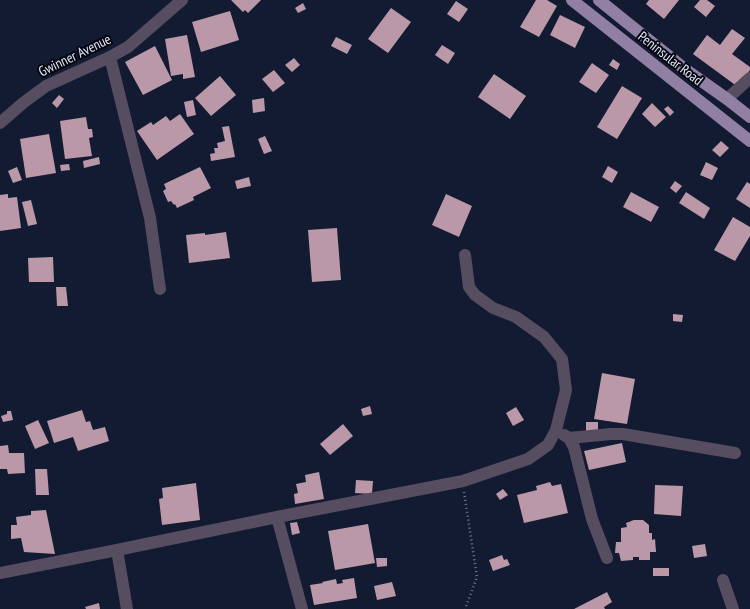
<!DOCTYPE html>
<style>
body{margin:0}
canvas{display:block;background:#131b32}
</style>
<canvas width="750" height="609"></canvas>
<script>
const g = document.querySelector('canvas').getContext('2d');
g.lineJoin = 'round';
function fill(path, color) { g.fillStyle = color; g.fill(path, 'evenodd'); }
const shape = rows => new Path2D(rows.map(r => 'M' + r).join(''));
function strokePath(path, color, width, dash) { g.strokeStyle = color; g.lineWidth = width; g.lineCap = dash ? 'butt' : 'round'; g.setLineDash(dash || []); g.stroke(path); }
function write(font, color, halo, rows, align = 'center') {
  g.font = font + ' "PT Sans Narrow",sans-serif'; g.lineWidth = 4; g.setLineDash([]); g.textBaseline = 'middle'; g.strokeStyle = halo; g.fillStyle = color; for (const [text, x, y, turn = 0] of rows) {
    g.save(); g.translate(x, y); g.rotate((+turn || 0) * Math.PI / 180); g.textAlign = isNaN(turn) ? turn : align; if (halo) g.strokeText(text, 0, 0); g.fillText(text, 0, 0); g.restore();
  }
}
const building = shape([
 [231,0,261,0,248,13,245,10,243,12],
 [536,0,547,0,557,6,539,37,520,27],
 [649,0,679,0,664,19,646,4],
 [700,0,707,0,715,6,706,17,694,7],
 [456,1,468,9,459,22,447,14],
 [303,3,306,9,298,13,295,8],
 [391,8,411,22,388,53,368,39],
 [230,11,239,40,201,52,192,22],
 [560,15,585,27,575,48,550,35],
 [732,29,745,38,732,54,750,67,750,70,738,87,693,54,707,35,720,45],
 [187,35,195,77,183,79,183,74,171,76,165,39],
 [336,37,352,45,347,54,331,46],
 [442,45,455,53,448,64,435,55],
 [155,46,172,80,143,95,125,62],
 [294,58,300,65,292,72,285,65],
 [613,59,620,64,617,70,609,65],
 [592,63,609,75,596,93,579,82],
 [274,70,285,83,273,92,262,79],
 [494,74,526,96,510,119,478,97],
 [220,76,236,95,211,116,195,98],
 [622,86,642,98,617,139,597,127],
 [59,95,64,99,57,108,52,103],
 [264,98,265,111,253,113,252,100],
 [193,100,196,115,187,117,184,102],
 [652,103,666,117,655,127,642,114],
 [668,106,674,112,670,116,664,109],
 [180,114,194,134,157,160,137,131,151,122,153,125,166,116,170,121],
 [86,117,88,129,92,129,93,137,89,138,92,156,65,159,60,121],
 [229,126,235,157,211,161,210,154,215,153,214,148,218,148,217,143,225,141,222,127],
 [49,134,56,173,26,178,20,139],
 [265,136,272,151,264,154,258,139],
 [721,141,729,148,720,157,712,150],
 [99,157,100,164,84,168,83,161],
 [706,162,718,168,712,180,700,175],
 [69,164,70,170,61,171,60,165],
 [608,166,618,172,612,183,602,177],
 [17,167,22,180,13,183,8,171],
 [200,167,211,188,193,197,194,200,177,208,175,204,174,205,171,201,168,202,163,191,166,189,164,184],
 [249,177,251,186,237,189,235,181],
 [675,181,682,186,676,193,670,188],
 [747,182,750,184,750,208,736,199],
 [631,192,659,207,651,222,623,207],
 [686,192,710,208,704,219,679,203],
 [8,194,8,198,17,197,21,228,0,231,0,195],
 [446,194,472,206,459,237,432,225],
 [31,200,37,224,28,226,22,202],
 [733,217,750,227,750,236,735,261,714,250],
 [337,228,341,280,312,282,308,230],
 [226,232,230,258,189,263,186,235,205,233,205,235],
 [53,257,54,282,29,282,28,258],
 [56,287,66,287,68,306,57,306],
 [673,314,683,315,682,322,673,321],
 [602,373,635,379,627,424,594,419],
 [370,406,372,414,363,416,361,409],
 [516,407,524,420,513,426,506,413],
 [82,410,86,422,90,421,93,430,105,427,109,441,78,451,73,437,54,443,47,421],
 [7,411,11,411,13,420,3,422,1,416,7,414],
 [38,420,49,443,35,449,25,426],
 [586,422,598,422,598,431,586,431],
 [343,424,353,436,330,455,320,444],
 [622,443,626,462,589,470,584,451],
 [8,445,9,453,24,453,25,473,8,474,7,469,0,469,0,446],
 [35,469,47,469,49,495,36,495],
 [319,472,324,499,295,504,294,494,298,493,296,484,306,482,305,475],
 [356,480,373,481,372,494,355,493],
 [550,482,552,486,561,484,568,513,524,523,517,495,537,490,536,486],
 [196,483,200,520,162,525,159,499,163,498,162,488],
 [655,485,683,486,681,516,654,514],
 [503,489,508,495,500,500,496,494],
 [46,510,55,554,24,552,21,538,11,539,11,525,17,525,16,517,31,515,31,511],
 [634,520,643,520,649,525,649,533,652,533,652,540,655,539,656,552,650,552,650,560,639,560,639,557,633,557,633,560,621,561,619,553,615,553,616,542,621,542,621,528,627,527,626,523],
 [297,522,300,533,292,535,290,523],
 [368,524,375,563,335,570,328,531],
 [705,544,707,556,694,558,692,546],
 [502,555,504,560,507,559,510,565,493,571,489,560],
 [376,558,387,558,387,566,377,567],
 [653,568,669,568,669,576,653,576],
 [354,578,357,598,314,605,310,585,323,583,322,582,336,579,337,584,343,583,342,580],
 [392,582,396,596,377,600,374,586],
 [607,592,612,602,604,607,605,609,574,609],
 [99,603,100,609,86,609,85,607]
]);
const path = shape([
 [464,492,477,577,465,609]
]);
const street = shape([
 [110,57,150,218,160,289],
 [727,99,750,78],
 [0,123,23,103,46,86,110,57,128,47,182,0],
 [564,435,569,438,574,447,592,519,607,558],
 [569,438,611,434,623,434,735,453],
 [277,517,302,609],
 [117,550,127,609],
 [0,573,117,550,277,517,463,481,528,459,548,445,556,430,566,390,562,359,544,337,516,317,493,308,475,295,469,287,465,255],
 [723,580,733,609]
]);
const primary = shape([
 [572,0,750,141],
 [599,0,686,70,727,99,750,117]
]);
const streetNames = [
 ["Gwinner Avenue",75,56,-26],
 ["Peninsular Road",670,59,38]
];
fill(building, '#ba98a8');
strokePath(path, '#747b8f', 2.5, [1, 3]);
strokePath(street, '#564d60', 12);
strokePath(primary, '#917fa4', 12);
write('14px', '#e3e9fa', '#040610', streetNames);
</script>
